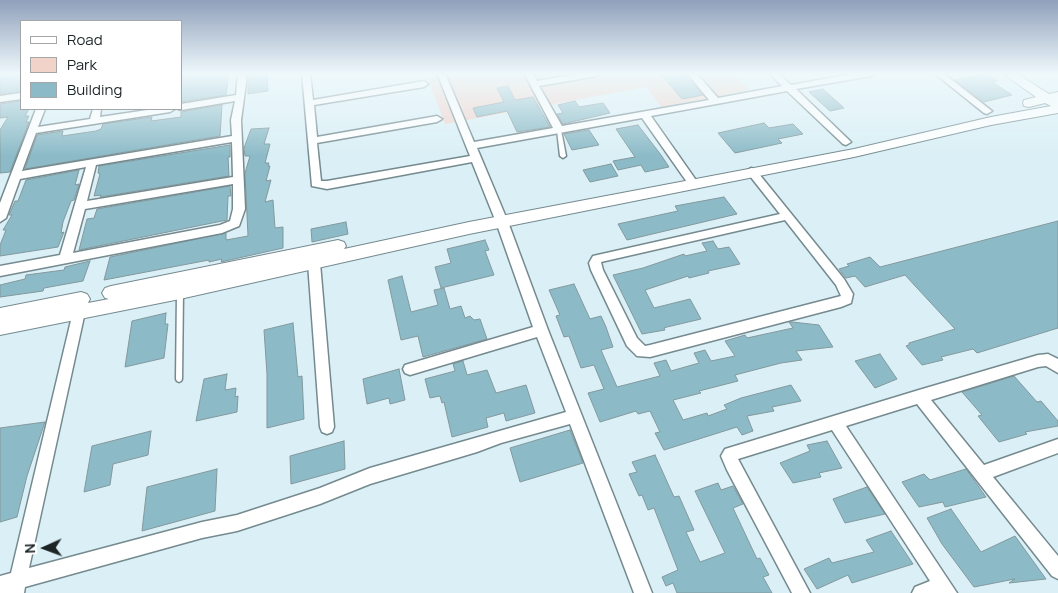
<!DOCTYPE html>
<style>
body{margin:0}
#map{position:relative;width:1058px;height:593px;overflow:hidden;background:#daf0f6;font-family:Manrope,sans-serif}
canvas{display:block}
.legend{position:absolute;left:20px;top:20px;width:162px;height:90px;box-sizing:border-box;background:#fff;border:1px solid #a4a7a8;margin:0;padding:6px 9px;list-style:none;font-size:15px;color:#1c2426}
.legend li{display:flex;align-items:center;gap:10px;height:25px}
.legend b{width:25px;border:1px solid #a4a7a8}
.north{position:absolute;left:20px;top:523px;width:50px;height:50px;-webkit-text-stroke:4px #fff;paint-order:stroke;rotate:268deg;font-size:14px;font-weight:700;line-height:20px;text-align:center;color:#1c2426}
.north::after{content:'';display:block;margin:auto;width:18px;height:22px;background:#1c2426;clip-path:polygon(50% 0,100% 100%,50% 72%,0 100%)}
</style>
<div id="map">
<canvas width="1058" height="593"></canvas>
<ul class="legend">
<li><b style="height:6px;background:#fff"></b>Road</li>
<li><b style="height:14px;background:#f1d3ca"></b>Park</li>
<li><b style="height:14px;background:#8cbbc7"></b>Building</li>
</ul>
<div class="north">N</div>
</div>
<script>
const g = document.querySelector('canvas').getContext('2d');
g.lineJoin = 'round';
function fill(path, color) { g.fillStyle = color; g.fill(path, 'evenodd'); }
const shape = rows => new Path2D(rows.map(r => 'M' + r).join(''));
function strokePath(path, color, width, dash) { g.strokeStyle = color; g.lineWidth = width; g.lineCap = dash ? 'butt' : 'round'; g.setLineDash(dash || []); g.stroke(path); }
const green = shape([
 [426,73,733,73,750,90,661,107,646,87,445,124]
]);
const building = shape([
 [0,73,21,73,21,91,0,94,0,73],
 [184,73,229,73,226,95,181,102,181,84,184,73],
 [248,73,267,73,268,91,248,94,248,73],
 [660,73,683,73,703,95,682,99,660,73],
 [987,73,998,81,992,82,1012,95,984,102,955,80,987,73],
 [508,86,515,100,533,97,550,127,517,132,507,111,477,117,473,108,504,102,497,88,508,86],
 [823,89,844,108,830,111,809,92,823,89],
 [21,101,21,109,29,109,25,116,29,116,26,122,29,122,10,172,0,173,0,130,8,117,0,118,0,104,21,101],
 [575,101,579,107,603,103,610,113,563,124,557,114,563,113,558,105,575,101],
 [222,105,220,136,25,169,37,135,63,131,62,136,96,131,101,129,103,124,152,117,151,121,181,117,181,112,222,105],
 [764,123,769,128,793,124,803,134,778,139,782,143,735,153,718,133,764,123],
 [638,125,661,155,669,167,645,172,641,165,618,170,613,161,635,157,616,129,638,125],
 [269,128,264,144,270,144,265,163,269,163,268,166,270,166,266,181,271,180,265,202,273,200,275,228,283,227,283,248,221,262,222,259,209,262,209,260,104,280,110,257,226,233,226,240,248,236,245,173,250,156,245,156,244,148,251,129,269,128],
 [589,130,599,145,572,150,564,134,589,130],
 [230,145,230,157,228,157,229,176,100,197,101,195,94,196,100,174,98,173,99,166,230,145],
 [611,164,618,176,590,182,583,170,611,164],
 [79,170,75,185,79,184,74,200,71,201,63,222,61,233,64,232,58,247,0,256,0,245,6,230,3,230,12,215,9,215,15,201,18,201,26,180,79,170],
 [230,186,231,196,228,196,227,220,79,250,87,219,94,218,97,209,230,186],
 [724,197,737,214,627,240,618,224,678,211,675,206,724,197],
 [1058,221,1058,328,977,353,973,349,941,357,943,360,922,365,906,346,909,345,909,343,955,329,905,275,865,287,855,276,846,278,839,269,849,266,847,264,870,257,880,267,1058,221],
 [346,222,348,234,312,242,311,229,346,222],
 [485,240,489,250,485,251,494,275,441,288,435,267,451,263,447,249,485,240],
 [713,241,718,249,729,247,740,264,708,271,709,273,689,278,688,276,645,290,654,308,690,299,701,319,667,327,664,328,665,330,642,334,613,275,643,268,684,254,685,256,707,251,702,243,713,241],
 [90,261,83,281,44,288,43,291,0,297,0,285,25,279,26,275,64,270,65,267,90,261],
 [402,276,411,312,438,305,434,290,444,288,450,309,461,306,465,318,470,316,474,320,480,319,487,339,423,357,418,336,401,340,388,280,402,276],
 [574,284,590,319,601,316,606,327,613,347,601,350,617,387,660,376,654,363,666,360,671,371,699,363,694,353,705,350,711,361,735,356,725,341,745,335,747,338,793,328,789,322,792,322,819,325,833,347,796,351,802,360,781,363,735,375,738,381,699,391,701,393,673,400,683,420,707,413,708,416,727,409,724,405,741,398,791,385,801,401,772,407,774,411,747,416,753,431,742,435,737,427,664,450,655,433,660,432,650,411,638,414,636,411,600,422,588,393,604,389,594,365,581,368,569,336,564,337,556,316,560,315,549,290,574,284],
 [166,313,165,324,168,324,164,358,125,367,132,321,166,313],
 [293,323,298,377,302,376,304,419,267,428,267,374,264,330,293,323],
 [880,354,897,379,875,388,855,361,880,354],
 [463,361,467,375,487,370,496,393,526,385,535,413,506,421,504,413,486,418,488,427,452,437,444,402,442,403,440,396,430,398,425,379,455,371,453,364,463,361],
 [399,369,405,400,390,404,389,398,367,404,363,379,399,369],
 [227,374,225,390,236,388,235,397,238,396,237,412,196,421,204,379,227,374],
 [1014,376,1037,402,1041,401,1058,421,1058,426,1025,432,1027,434,999,442,978,416,982,415,962,392,1014,376],
 [45,422,27,476,17,517,0,522,0,428,45,422],
 [570,430,583,463,520,482,510,448,570,430],
 [151,431,148,455,113,464,110,485,84,492,92,446,151,431],
 [344,441,345,469,291,484,290,456,344,441],
 [827,441,842,468,819,473,821,477,793,483,780,463,810,451,807,445,827,441],
 [655,455,674,497,679,496,694,530,686,532,700,562,725,553,695,491,718,483,721,490,733,486,743,504,733,508,757,559,760,558,769,575,763,577,772,593,677,593,673,583,666,586,662,577,678,570,654,508,648,510,642,495,639,496,629,474,637,472,632,462,655,455],
 [217,469,215,511,142,531,147,487,217,469],
 [966,469,986,497,945,507,943,502,919,507,902,482,924,474,930,480,966,469],
 [867,487,885,514,845,523,833,499,867,487],
 [951,509,981,552,1015,536,1046,579,1009,583,1015,579,974,587,942,544,927,518,951,509],
 [891,531,913,564,852,583,848,575,817,589,804,569,829,558,832,563,874,552,866,540,891,531]
]);
const lane = shape([
 [557,129,561,129,561,130,566,156,563,158,560,156,557,130,557,129],
 [178,290,182,290,183,292,182,379,181,381,179,382,177,381,176,379,177,292,178,290]
]);
const street = shape([
 [238,73,246,73,246,83,241,120,245,209,239,226,222,233,0,276,0,266,60,255,86,167,20,179,6,218,0,222,0,203,36,109,45,109,38,127,90,119,93,109,101,109,100,117,154,109,175,109,170,112,36,133,22,171,232,136,231,120,235,101,181,110,178,109,181,109,181,104,236,95,238,73],
 [232,142,233,177,87,201,96,165,232,142],
 [233,184,233,209,230,221,220,225,73,253,85,209,233,184],
 [302,73,310,73,313,100,424,81,428,84,424,87,314,105,317,137,437,116,442,119,437,122,317,143,321,181,327,181,470,156,437,73,445,73,474,142,553,128,524,73,532,73,537,81,582,73,601,73,597,76,539,86,562,126,709,100,687,73,696,73,718,98,782,86,769,73,778,73,791,85,857,73,875,73,871,76,796,89,849,140,851,142,846,145,843,144,787,91,651,116,698,183,693,187,689,185,642,118,477,148,508,222,548,330,652,593,634,593,570,424,501,443,477,452,370,484,320,504,237,531,202,538,25,587,24,593,0,593,0,576,11,573,73,312,74,308,79,307,84,308,85,312,29,568,202,522,237,515,320,488,370,468,566,412,537,337,410,375,405,373,403,369,405,365,533,327,496,222,472,162,327,189,312,186,302,73],
 [934,73,943,73,992,111,987,114,984,113,934,73],
 [21,93,21,99,0,102,0,96,21,93],
 [751,168,755,169,844,279,853,294,851,303,841,307,650,357,637,356,627,346,591,270,589,263,593,256,780,214,746,171,751,168],
 [785,220,836,285,841,296,650,345,645,346,637,338,603,270,601,262,785,220],
 [314,259,320,263,334,427,332,432,327,434,322,432,320,427,308,263,314,259],
 [1048,354,1058,359,1058,373,1046,366,1038,367,931,400,984,465,1058,439,1058,453,993,477,1058,556,1058,579,1052,576,917,404,846,426,957,593,912,593,915,587,930,581,832,430,738,459,810,593,792,593,727,470,721,456,725,449,919,390,1038,355,1048,354]
]);
const secondary = shape([
 [1002,73,1016,73,1049,94,1058,92,1058,113,991,125,854,157,469,234,180,299,0,335,0,308,81,292,87,294,90,299,88,303,109,299,105,298,102,293,105,288,111,286,338,240,344,242,346,246,344,249,469,222,854,149,991,117,1051,106,1045,103,1029,107,1024,106,1023,103,1024,100,1036,97,1002,73]
]);
fill(green, '#f1d3ca');
fill(building, '#8cbbc7');
strokePath(building, '#83989d', 1);
strokePath(lane, '#758a8f', 3);
strokePath(street, '#758a8f', 3);
strokePath(secondary, '#758a8f', 2);
fill(lane, '#fff');
fill(street, '#fff');
fill(secondary, '#fff');
const sky = g.createLinearGradient(0, 0, 0, 156);
sky.addColorStop(0, '#8fa0bb');
sky.addColorStop(0.47, '#eef8fb');
sky.addColorStop(1, '#eef8fb00');
g.fillStyle = sky;
g.fillRect(0, 0, 1058, 156);
</script>
